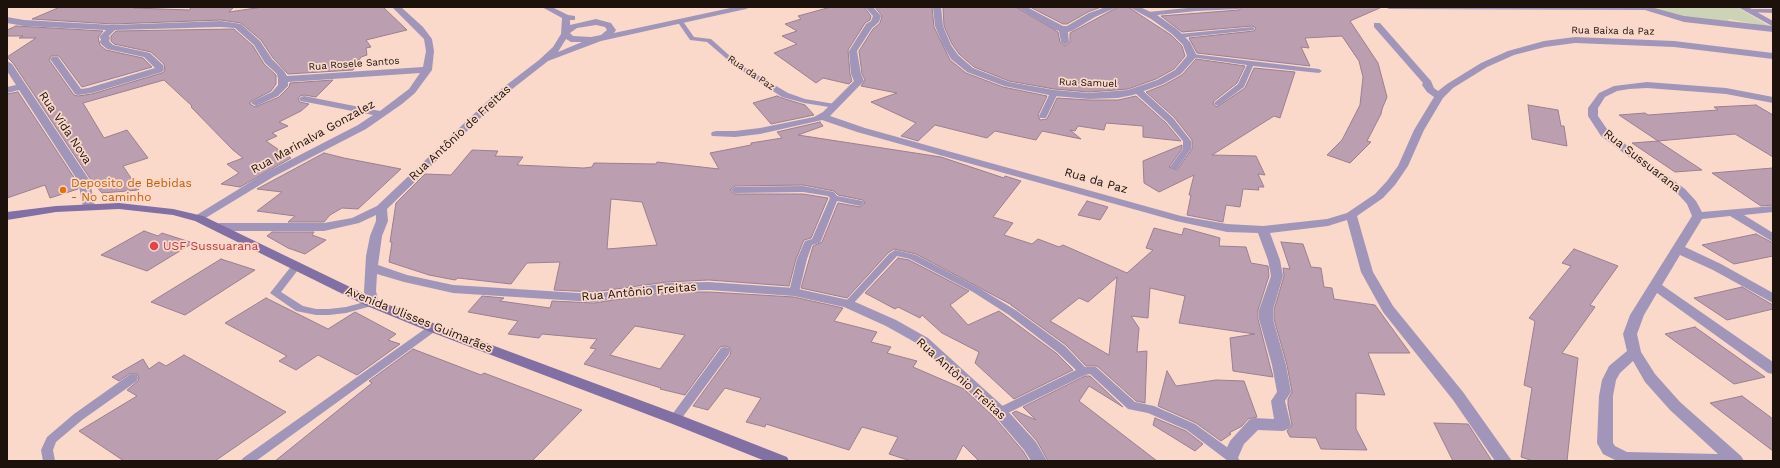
<!DOCTYPE html>
<meta charset="utf-8">
<style>
body{margin:0}
#map{position:relative;width:1780px;height:468px;overflow:hidden;background:#fad9ca;font-family:"Work Sans",sans-serif}
canvas{display:block}
.frame{position:absolute;inset:0;border:8px solid #1c110b;pointer-events:none}
</style>
<div id="map">
<canvas width="1780" height="468"></canvas>
<div class="frame"></div>
</div>
<script>
const g = document.querySelector('canvas').getContext('2d');
g.lineJoin = 'round';
function fill(path, color) { g.fillStyle = color; g.fill(path, 'evenodd'); }
const shape = rows => new Path2D(rows.map(r => 'M' + r).join(''));
function strokePath(path, color, width, dash) { g.strokeStyle = color; g.lineWidth = width; g.lineCap = dash ? 'butt' : 'round'; g.setLineDash(dash || []); g.stroke(path); }
function write(font, color, halo, rows, align = 'center') {
  g.font = font + ' "Work Sans",sans-serif'; g.lineWidth = 3.5; g.setLineDash([]); g.textBaseline = 'middle'; g.strokeStyle = halo; g.fillStyle = color; for (const [text, x, y, turn = 0] of rows) {
    g.save(); g.translate(x, y); g.rotate((+turn || 0) * Math.PI / 180); g.textAlign = isNaN(turn) ? turn : align; if (halo) g.strokeText(text, 0, 0); g.fillText(text, 0, 0); g.restore();
  }
}
const green = shape([
 [1652,7,1737,7,1771,27,1728,19,1730,24,1697,20]
]);
const building = shape([
 [60,7,136,7,134,8,189,10,192,7,234,7,229,12,263,7,383,7,407,30,366,40,371,47,366,48,367,55,361,57,353,70,288,74,273,58,261,40,241,23,221,20,113,24,32,19,60,7],
 [831,7,864,7,871,16,870,20,865,23,848,50,850,74,852,81,849,84,823,78,816,83,774,53,797,44,782,36,797,31,785,24,801,19,798,16,831,7],
 [875,7,932,7,934,27,950,60,966,73,1003,87,1047,96,1038,115,1040,120,1047,119,1057,98,1089,100,1118,100,1136,96,1166,123,1181,141,1143,137,1143,126,1106,123,1104,130,1078,126,1075,131,1070,130,1081,139,1042,131,1036,140,995,131,987,138,935,125,918,141,901,136,916,123,871,102,897,93,861,86,865,80,862,74,859,51,873,29,880,23,882,16,875,7],
 [943,7,1016,7,1058,32,1060,42,1065,46,1070,42,1070,33,1118,7,1128,7,1171,35,1182,46,1185,56,1174,69,1156,79,1128,89,1089,92,1054,89,1009,81,974,67,959,54,952,44,944,26,943,7],
 [1030,7,1101,7,1088,12,1067,24,1063,24,1030,7],
 [1243,7,1382,7,1350,21,1378,63,1387,97,1382,109,1381,114,1367,141,1371,142,1350,163,1327,155,1342,140,1360,105,1363,77,1359,61,1342,36,1305,38,1309,48,1301,47,1310,66,1197,53,1189,38,1254,31,1256,28,1252,26,1182,32,1161,16,1239,10,1243,7],
 [16,26,103,31,98,37,100,45,106,50,143,58,152,67,82,87,59,56,51,56,49,60,74,95,78,96,92,94,162,73,165,71,164,64,151,52,114,44,111,41,111,36,116,31,234,29,253,46,264,64,276,75,276,84,271,91,250,102,250,104,255,107,279,97,289,87,290,83,333,80,316,97,304,95,300,96,298,99,300,102,309,104,301,111,279,122,288,126,272,133,277,136,266,141,291,158,240,187,221,184,239,173,227,164,243,158,233,150,191,107,192,106,164,80,83,103,104,138,127,130,148,158,123,166,139,190,102,193,94,184,92,185,91,180,13,63,7,57,36,38,19,38,23,36,7,36,7,30,16,26],
 [1196,59,1245,66,1237,83,1214,101,1213,104,1217,107,1245,88,1254,68,1295,72,1280,118,1274,116,1212,155,1256,156,1265,175,1258,174,1264,187,1258,187,1259,190,1243,189,1240,207,1226,205,1223,222,1187,215,1191,195,1189,195,1194,175,1159,192,1144,183,1143,161,1182,145,1182,149,1169,167,1177,170,1192,149,1192,140,1174,117,1146,92,1164,85,1182,75,1196,59],
 [18,92,77,182,78,189,50,198,45,185,7,198,7,94,18,92],
 [777,96,782,98,805,105,814,115,771,124,753,103,777,96],
 [1528,105,1558,110,1561,126,1564,126,1567,146,1532,139,1528,105],
 [1756,105,1773,115,1773,157,1735,134,1658,141,1619,115,1645,113,1648,115,1718,110,1714,107,1756,105],
 [820,122,823,126,798,135,941,157,1004,178,1005,176,1021,181,993,217,1013,223,1004,235,1032,244,1038,239,1059,247,1063,245,1127,273,1153,250,1146,248,1154,228,1182,235,1184,228,1220,238,1219,246,1246,247,1251,263,1268,266,1269,276,1258,310,1258,319,1273,377,1233,371,1230,338,1255,334,1179,323,1185,296,1150,288,1148,318,1131,316,1139,328,1137,352,1147,351,1145,403,1136,401,1097,366,1086,366,1066,345,1011,305,1012,305,916,254,894,249,888,253,847,298,801,288,813,246,822,242,838,203,860,207,865,203,863,200,838,195,834,191,803,185,735,186,730,190,735,194,803,194,828,198,811,238,804,240,796,259,789,286,709,280,667,282,594,292,554,290,560,262,527,263,511,284,458,278,455,280,429,275,389,262,392,242,390,242,396,203,425,174,451,175,472,150,498,151,495,156,523,157,517,165,584,168,592,167,594,163,656,164,657,162,719,169,710,153,751,145,751,143,782,138,777,132,820,122],
 [611,199,642,202,657,245,607,249,611,199],
 [1117,277,1109,355,1050,321,1079,298,1088,302,1117,277],
 [1658,141,1702,170,1675,172,1632,143,1658,141],
 [324,153,344,158,401,169,358,209,342,208,330,215,324,222,288,222,295,216,257,211,282,192,257,189,324,153],
 [1773,168,1773,205,1761,206,1712,173,1773,168],
 [1087,201,1108,207,1100,220,1078,215,1087,201],
 [144,231,158,236,162,233,193,243,147,271,101,255,144,231],
 [272,232,314,232,312,235,326,240,305,254,288,248,267,236,272,232],
 [1756,234,1773,243,1773,256,1734,264,1702,245,1756,234],
 [1281,242,1303,244,1311,267,1321,268,1324,287,1332,288,1334,299,1375,305,1410,353,1368,353,1385,395,1356,393,1356,429,1367,450,1321,449,1316,438,1290,437,1287,431,1292,425,1288,405,1288,399,1292,392,1287,365,1274,319,1274,310,1284,276,1283,268,1290,269,1281,242],
 [1574,249,1618,266,1590,305,1595,307,1562,353,1578,358,1567,461,1533,461,1521,457,1532,388,1524,385,1535,321,1529,318,1571,266,1562,263,1574,249],
 [898,258,909,260,969,291,950,305,968,325,999,311,1056,353,1073,370,1014,399,975,363,979,352,942,333,922,315,920,318,898,307,895,309,865,293,898,258],
 [221,259,255,270,185,315,151,302,221,259],
 [1742,287,1773,305,1773,309,1727,320,1694,298,1742,287],
 [667,292,709,292,794,297,843,308,834,321,877,332,871,342,891,347,887,353,917,361,913,367,964,389,994,417,1023,451,1029,461,979,461,963,445,955,461,911,461,889,454,898,437,862,427,849,450,766,424,765,427,746,422,761,398,725,388,708,410,693,406,730,355,731,351,729,347,725,346,720,347,685,395,660,389,661,388,584,364,596,349,590,348,597,339,542,334,539,338,508,334,518,321,468,312,482,296,504,298,500,301,550,308,552,301,594,303,667,292],
 [635,326,685,335,660,369,610,355,635,326],
 [266,298,328,329,355,312,396,334,388,340,400,344,357,375,318,355,296,370,279,361,287,356,225,323,266,298],
 [1695,327,1765,377,1734,384,1665,334,1695,327],
 [413,349,481,375,484,373,582,410,532,461,275,461,372,383,369,381,413,349],
 [184,355,286,412,215,461,124,461,79,431,137,396,127,390,138,381,139,378,137,374,129,374,119,381,112,377,143,359,149,369,159,362,166,366,184,355],
 [1167,371,1176,386,1216,380,1244,381,1257,417,1248,419,1242,426,1229,433,1231,434,1221,441,1196,423,1158,406,1167,371],
 [1085,376,1090,376,1123,407,1089,386,1079,401,1157,461,1048,461,1037,441,1012,413,1016,411,1036,420,1023,407,1085,376],
 [1742,396,1773,419,1773,451,1710,403,1742,396],
 [1155,418,1186,431,1203,444,1195,451,1153,425,1155,418],
 [1434,423,1468,424,1492,461,1453,461,1434,423]
]);
const lane = shape([
 [1197,7,1242,7,1239,9,1197,11,1148,16,1145,14,1148,12,1197,7],
 [1749,9,1773,9,1773,13,1747,12,1746,11,1749,9],
 [678,20,682,20,694,37,711,39,739,64,788,93,805,99,835,104,839,106,835,108,804,103,782,97,735,66,707,42,690,40,677,21,678,20],
 [1252,27,1254,28,1254,30,1179,38,1176,36,1179,34,1252,27],
 [1192,54,1319,69,1322,71,1319,73,1253,66,1244,87,1218,106,1214,104,1215,102,1238,84,1247,65,1190,57,1190,55,1192,54],
 [1134,88,1140,88,1173,118,1191,141,1191,149,1177,169,1174,169,1170,167,1183,149,1183,141,1167,122,1134,92,1134,88],
 [1051,91,1057,91,1058,93,1046,118,1040,118,1039,116,1051,91],
 [803,186,834,192,837,196,863,201,864,203,860,206,837,201,821,241,819,243,812,245,807,259,799,292,794,295,789,292,797,259,805,241,812,239,830,198,828,196,803,192,735,193,731,190,735,187,803,186],
 [895,250,916,255,979,288,1017,311,1065,346,1085,367,1096,367,1135,402,1154,406,1195,424,1235,453,1240,461,1228,461,1187,430,1148,413,1128,409,1090,374,1085,375,1004,415,1000,416,996,415,994,412,996,409,1076,370,1057,352,1009,315,973,292,910,259,897,256,851,306,845,306,843,304,845,302,889,254,895,250],
 [296,263,301,266,281,292,303,306,316,309,329,309,346,307,372,300,377,303,375,305,346,313,329,315,316,315,296,311,270,293,293,264,296,263],
 [433,325,437,326,438,328,437,330,256,461,241,461,243,458,429,326,433,325],
 [725,347,729,348,730,351,729,354,679,422,675,423,671,422,669,419,671,416,721,348,725,347],
 [133,374,137,375,138,378,137,381,82,420,56,442,53,450,55,461,43,461,41,450,47,437,74,414,129,375,133,374]
]);
const street = shape([
 [392,7,401,7,423,27,432,39,434,51,432,70,415,93,402,104,366,129,273,177,199,222,195,220,193,218,195,216,265,173,358,125,373,115,301,101,299,99,301,97,304,96,380,111,409,89,420,73,288,82,288,86,278,96,256,106,251,103,253,101,272,92,278,85,278,79,277,74,265,63,254,45,235,28,221,27,115,30,109,36,110,38,109,41,113,45,150,53,163,65,164,70,162,72,92,93,78,95,75,94,50,59,52,57,58,57,81,89,88,88,155,68,144,57,107,49,101,44,100,42,101,39,99,37,106,30,24,26,7,23,7,17,24,20,113,25,221,21,241,24,260,41,272,59,284,71,287,76,423,67,426,51,424,39,392,7],
 [542,7,552,7,568,15,575,16,575,20,570,20,570,25,596,19,611,23,616,30,614,33,735,7,750,7,746,9,601,41,548,61,502,97,387,209,388,221,382,236,378,265,407,275,453,285,594,294,667,283,709,282,794,288,853,301,896,320,928,338,1005,408,1036,442,1047,461,1031,461,1024,450,995,416,918,344,886,326,844,307,794,296,709,290,667,291,594,302,453,293,404,282,377,274,376,291,379,303,377,306,372,307,367,306,365,303,364,291,366,256,370,236,376,221,376,215,359,223,324,231,220,231,216,230,214,227,216,224,220,223,324,223,352,218,377,206,496,93,539,60,553,47,561,34,562,18,542,7],
 [596,25,605,27,607,30,601,35,591,37,573,36,570,33,577,28,596,25],
 [566,39,571,42,582,42,558,52,566,39],
 [865,7,873,7,881,16,879,22,872,28,857,51,861,74,864,81,830,116,865,128,1181,216,1227,224,1263,226,1327,219,1347,213,1375,194,1387,181,1398,166,1414,130,1434,97,1427,92,1422,85,1423,83,1374,27,1374,23,1380,23,1431,81,1434,88,1438,91,1447,84,1481,63,1508,51,1544,41,1575,37,1674,41,1773,53,1773,59,1674,47,1575,43,1545,47,1514,55,1487,67,1453,88,1443,98,1424,130,1408,166,1395,185,1383,198,1357,216,1373,272,1393,306,1463,392,1512,461,1495,461,1453,400,1383,312,1361,272,1347,220,1328,226,1270,233,1280,260,1283,276,1273,310,1273,319,1286,365,1291,392,1285,401,1291,425,1288,429,1283,431,1258,430,1244,444,1237,460,1228,461,1223,456,1230,441,1249,420,1254,418,1274,419,1271,401,1277,392,1272,365,1259,319,1259,310,1271,276,1268,260,1258,233,1227,232,1176,221,857,132,822,120,760,134,735,137,712,136,711,134,712,132,716,131,735,131,760,128,814,117,823,112,854,81,851,74,849,51,866,24,871,21,873,16,865,7],
 [933,7,941,7,943,26,951,45,958,55,973,68,1009,82,1054,90,1089,93,1128,90,1157,80,1175,70,1187,56,1183,45,1172,34,1151,19,1129,7,1140,7,1157,15,1178,30,1190,42,1197,56,1181,74,1163,84,1133,95,1118,98,1089,99,1054,96,1004,86,967,72,951,59,943,45,935,26,933,7],
 [1017,7,1027,7,1063,26,1067,26,1089,13,1106,7,1117,7,1095,17,1072,31,1068,32,1069,42,1065,45,1061,42,1059,31,1053,29,1017,7],
 [1385,7,1651,7,1684,16,1772,26,1738,7,1748,7,1773,21,1773,32,1684,22,1645,10,1389,9,1385,7],
 [7,61,12,64,90,181,95,207,93,209,85,209,83,207,78,181,19,90,7,93,7,87,16,85,7,71,7,61],
 [1647,82,1726,88,1773,97,1773,103,1726,94,1647,88,1629,89,1617,91,1605,97,1598,108,1598,116,1609,132,1685,189,1696,201,1702,212,1773,206,1773,212,1744,215,1773,233,1773,242,1730,216,1702,219,1685,247,1721,264,1773,293,1773,303,1713,270,1680,255,1662,285,1773,362,1773,374,1768,373,1657,293,1644,315,1637,334,1641,352,1655,374,1680,402,1741,456,1744,461,1617,461,1603,454,1597,443,1599,396,1602,380,1609,366,1627,351,1623,334,1630,315,1692,216,1687,204,1677,193,1601,136,1588,116,1588,108,1599,93,1614,86,1647,82],
 [1633,361,1645,382,1670,410,1718,454,1627,452,1615,446,1613,443,1613,396,1616,380,1620,373,1633,361]
]);
const secondary = shape([
 [119,203,173,209,203,216,377,300,438,325,680,415,787,457,789,461,765,461,670,423,428,331,367,306,195,221,173,215,119,209,56,212,7,220,7,212,56,206,119,203]
]);
const markers = [
 [63,190,4,"#e8710a"],
 [154,246,5,"#e0444e"]
];
const farStreetnames = [
 ["Rua Baixa da Paz",1613,31,1],
 ["Rua Rosele Santos",354,64,-4],
 ["Rua da Paz",751,73,34],
 ["Rua Samuel",1088,83,2]
];
const streetNames = [
 ["Rua Vida Nova",65,128,56],
 ["Rua Antônio de Freitas",460,133,-43],
 ["Rua Marinalva Gonzalez",313,137,-29],
 ["Rua Sussuarana",1642,161,38],
 ["Rua da Paz",1096,181,16],
 ["Rua Antônio Freitas",639,292,-5],
 ["Avenida Ulisses Guimarães",419,320,22],
 ["Rua Antônio Freitas",961,379,42]
];
const foodNames = [
 ["Deposito de Bebidas",71,183],
 ["- No caminho",71,197]
];
const healthNames = [
 ["USF Sussuarana",163,246]
];
fill(green, '#cdd3b6');
fill(building, '#bb9fb1');
strokePath(building, '#9b7f91', 1);
fill(lane, '#a195b9');
fill(street, '#a195b9');
fill(secondary, '#826fa4');
for (const [x, y, r, color] of markers) { const dot = new Path2D(); dot.arc(x, y, r, 0, 2 * Math.PI); g.fillStyle = color; g.fill(dot); strokePath(dot, '#fad9ca', 1.5); }
write('10px', '#1c110b', '#fad9ca', farStreetnames);
write('12px', '#1c110b', '#fad9ca', streetNames);
write('12px', '#c56008', '#fad9ca', foodNames, 'left');
write('12px', '#be3a42', '#fad9ca', healthNames, 'left');
</script>
